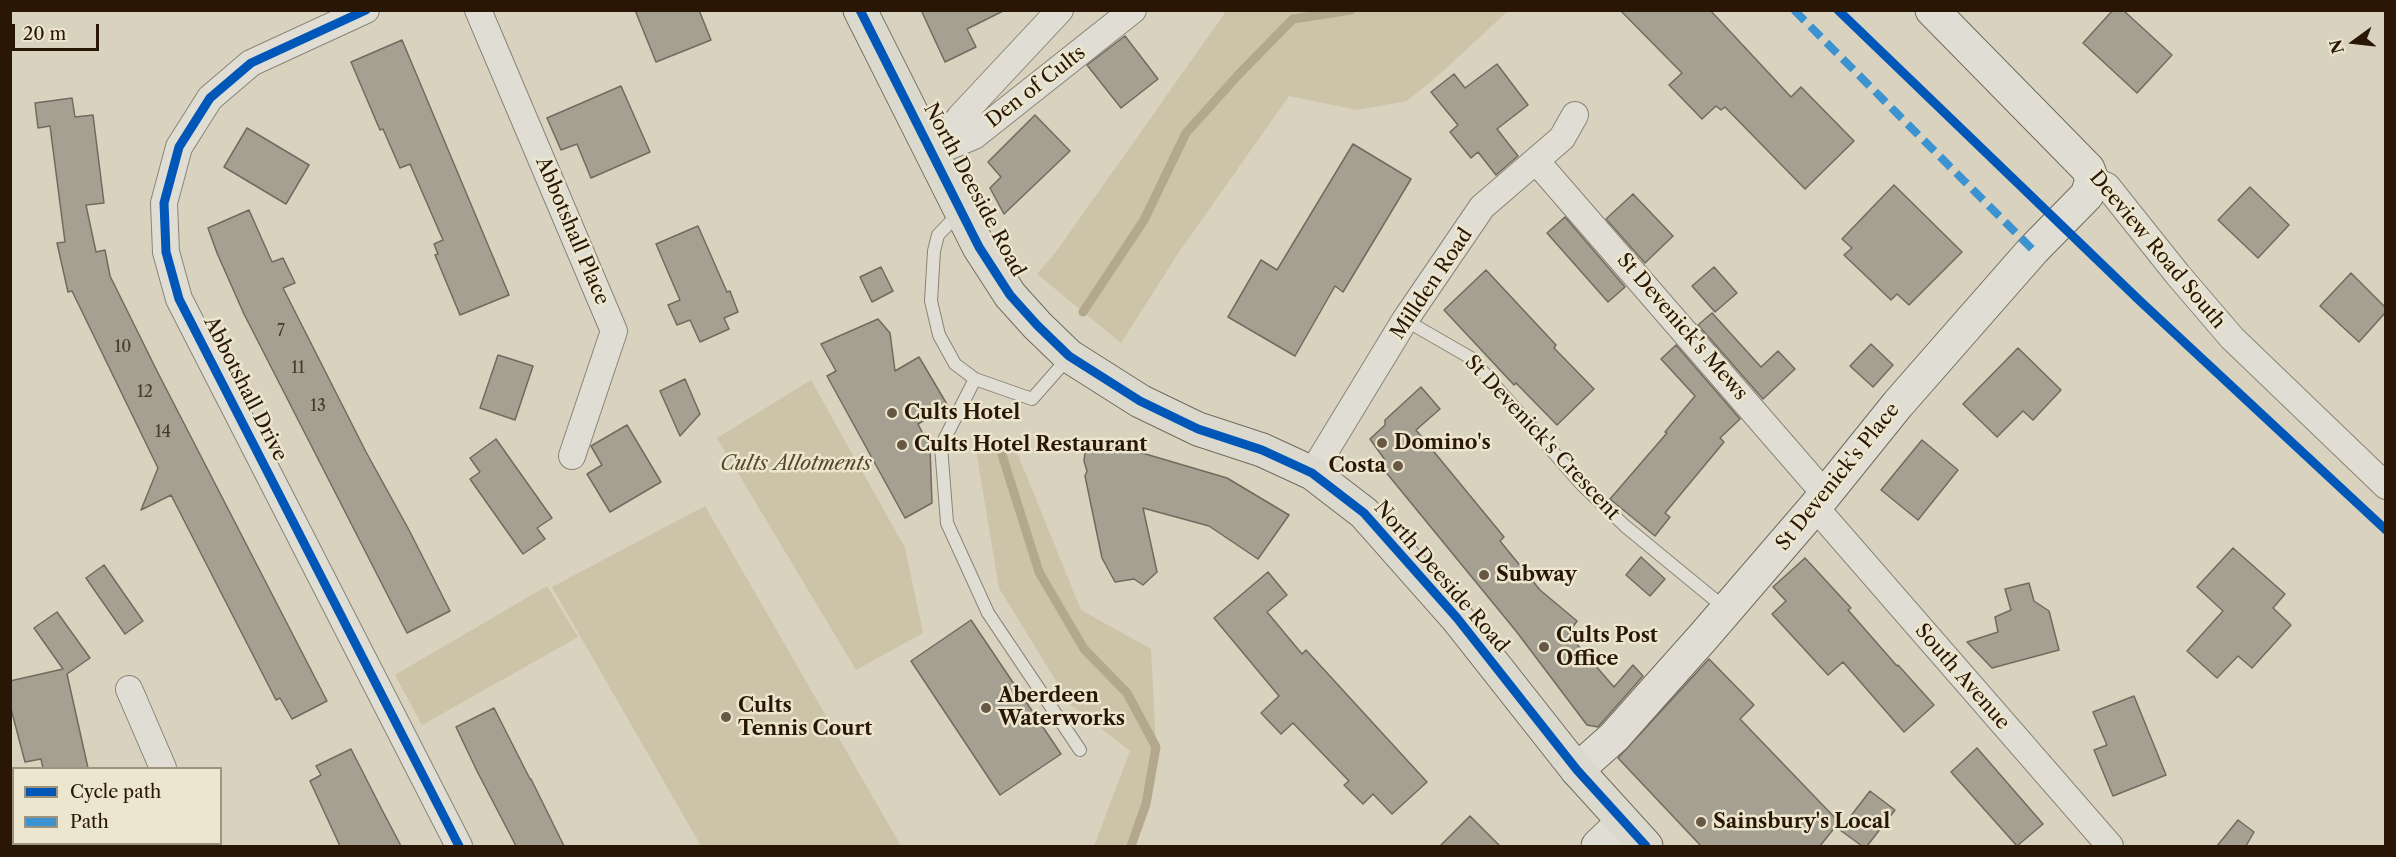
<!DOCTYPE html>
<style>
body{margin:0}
#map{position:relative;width:2396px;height:857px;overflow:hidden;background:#d8d2be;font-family:"Libre Caslon Text",serif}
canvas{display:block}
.frame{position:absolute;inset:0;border:12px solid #291604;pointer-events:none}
.legend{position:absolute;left:12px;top:767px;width:210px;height:78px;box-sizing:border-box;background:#ece6ce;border:2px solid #9e937d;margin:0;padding:8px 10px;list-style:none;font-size:18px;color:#291604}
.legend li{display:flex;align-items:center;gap:12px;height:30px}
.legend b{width:30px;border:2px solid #9e937d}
.north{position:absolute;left:2324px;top:12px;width:60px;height:60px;-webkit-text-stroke:4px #ece6ce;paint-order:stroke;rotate:255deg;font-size:16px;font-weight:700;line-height:24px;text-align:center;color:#291604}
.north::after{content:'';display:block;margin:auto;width:21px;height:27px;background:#291604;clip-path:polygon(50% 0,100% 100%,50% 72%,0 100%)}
.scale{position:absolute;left:12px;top:24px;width:87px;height:27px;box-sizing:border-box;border:3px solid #291604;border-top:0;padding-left:8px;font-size:18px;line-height:21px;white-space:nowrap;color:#291604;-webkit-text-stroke:4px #ece6ce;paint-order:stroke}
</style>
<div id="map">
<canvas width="2396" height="857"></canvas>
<div class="frame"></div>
<ul class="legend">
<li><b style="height:8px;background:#0057b8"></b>Cycle path</li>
<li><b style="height:8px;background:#3c93d1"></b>Path</li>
</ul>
<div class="north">N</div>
<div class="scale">20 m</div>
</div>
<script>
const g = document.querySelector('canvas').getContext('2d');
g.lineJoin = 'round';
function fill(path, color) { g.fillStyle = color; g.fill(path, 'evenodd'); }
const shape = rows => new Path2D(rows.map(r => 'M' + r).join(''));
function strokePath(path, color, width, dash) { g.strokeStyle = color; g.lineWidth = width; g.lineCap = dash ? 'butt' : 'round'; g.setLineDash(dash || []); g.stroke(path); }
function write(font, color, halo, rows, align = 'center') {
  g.font = font + ' "Libre Caslon Text",serif'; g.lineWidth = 5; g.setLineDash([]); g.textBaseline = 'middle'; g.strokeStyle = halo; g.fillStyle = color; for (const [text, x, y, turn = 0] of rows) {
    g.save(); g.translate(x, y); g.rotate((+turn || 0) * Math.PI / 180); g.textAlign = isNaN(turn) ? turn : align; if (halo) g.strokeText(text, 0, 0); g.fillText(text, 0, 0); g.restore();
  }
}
const green = shape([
 [1227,10,1508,11,1442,72,1407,101,1357,110,1289,96,1179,252,1121,343,1037,274,1056,252],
 [811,380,905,548,923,633,856,670,717,438],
 [1012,440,1081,610,1151,649,1156,747,1146,804,1131,846,1094,846,1130,751,1071,705,999,588,975,444],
 [705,506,901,846,701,846,552,587],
 [547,586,578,637,422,725,395,675]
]);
const stream = shape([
 [1083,312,1144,220,1186,133,1240,73,1293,19,1351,10],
 [998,442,1039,572,1084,649,1127,693,1156,747,1146,804,1131,846]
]);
const building = shape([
 [635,10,699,10,711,40,656,62,635,10],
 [921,10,1005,10,967,29,976,47,945,62,921,10],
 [1620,10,1710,10,1791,97,1801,87,1854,141,1805,189,1725,107,1721,110,1716,106,1702,119,1669,85,1682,73,1620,10],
 [2113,10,2123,10,2172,55,2137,93,2083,43,2113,10],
 [1125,36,1158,79,1121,108,1087,65,1125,36],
 [402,40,509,295,460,315,435,255,438,254,434,244,443,240,410,164,400,168,383,129,380,130,351,62,402,40],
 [1497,64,1528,105,1497,129,1518,156,1496,175,1478,152,1471,158,1450,132,1458,125,1431,92,1454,74,1465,88,1497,64],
 [621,86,650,152,591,178,577,144,561,150,547,118,621,86],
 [72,98,75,117,93,115,104,203,86,205,96,252,105,250,110,276,158,373,327,701,292,719,280,698,276,700,171,495,141,510,158,468,72,291,68,292,57,243,65,242,50,126,38,128,35,103,72,98],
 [1035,115,1070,151,1004,214,990,188,1001,177,988,162,1035,115],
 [247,128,309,165,286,204,224,167,247,128],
 [1353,144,1411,179,1343,292,1335,286,1295,356,1228,317,1261,260,1277,270,1353,144],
 [1894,185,1962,252,1909,305,1897,294,1891,300,1844,255,1852,248,1842,239,1894,185],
 [2250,187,2289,225,2258,258,2218,220,2250,187],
 [1633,194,1673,236,1645,263,1606,219,1633,194],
 [249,210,272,262,283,258,295,283,283,288,366,452,409,530,450,611,407,633,244,314,217,253,208,228,249,210],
 [1565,217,1625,287,1608,302,1547,233,1565,217],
 [698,226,727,292,730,291,738,312,724,318,729,329,700,342,690,320,677,325,668,305,680,300,656,244,698,226],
 [881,267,893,291,872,302,860,277,881,267],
 [1714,267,1737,293,1715,312,1692,286,1714,267],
 [1486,270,1556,345,1554,348,1594,389,1557,425,1516,383,1514,385,1444,310,1486,270],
 [2351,273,2385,307,2385,313,2359,342,2320,306,2351,273],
 [1712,313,1761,367,1778,351,1795,369,1763,399,1698,325,1712,313],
 [878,319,890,333,895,371,919,357,948,406,918,424,930,448,932,503,905,518,827,376,836,371,821,344,878,319],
 [1871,344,1893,365,1873,387,1850,366,1871,344],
 [1676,345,1740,419,1720,438,1724,442,1665,513,1670,517,1655,536,1610,499,1667,433,1665,432,1695,396,1661,359,1676,345],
 [2018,348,2061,390,2033,420,2023,411,1997,437,1963,404,2018,348],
 [498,355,533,366,515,420,480,408,498,355],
 [685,379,700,414,680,436,660,391,685,379],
 [1421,387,1440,409,1416,430,1504,537,1500,541,1540,590,1577,621,1568,634,1614,687,1633,665,1643,676,1598,727,1587,725,1516,631,1380,465,1385,460,1370,439,1385,425,1385,420,1421,387],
 [627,425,661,482,610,512,587,474,602,465,591,446,627,425],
 [496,439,552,518,537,528,545,539,523,554,470,479,480,472,470,458,496,439],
 [1922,440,1958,470,1918,520,1881,490,1922,440],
 [1101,445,1109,448,1115,445,1227,478,1289,515,1258,559,1209,526,1143,508,1157,572,1143,585,1134,579,1115,582,1102,558,1085,476,1087,471,1084,461,1085,452,1093,447,1101,445],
 [2233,548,2285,594,2273,608,2291,625,2252,668,2238,656,2217,678,2187,651,2223,611,2197,587,2233,548],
 [1641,557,1665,579,1650,596,1626,575,1641,557],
 [1805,558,1851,608,1848,610,1897,666,1898,665,1934,705,1904,732,1843,662,1828,675,1772,614,1786,601,1773,587,1805,558],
 [104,565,143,621,125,634,86,578,104,565],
 [1268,572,1287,595,1267,612,1302,654,1306,650,1427,782,1392,814,1373,794,1363,804,1344,785,1349,781,1293,723,1281,734,1261,713,1279,696,1214,618,1268,572],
 [2029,583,2034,601,2049,611,2059,650,1992,668,1967,642,1998,632,1995,617,2011,610,2005,589,2029,583],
 [57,612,90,658,67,674,88,768,43,768,41,759,25,762,10,705,10,681,63,669,34,628,57,612],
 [971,620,1061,754,1000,795,911,661,971,620],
 [1709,659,1754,705,1740,719,1839,822,1820,846,1701,846,1618,758,1709,659],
 [2134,696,2166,775,2113,796,2094,750,2107,745,2093,712,2134,696],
 [494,708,530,779,531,779,564,846,516,846,478,773,456,727,494,708],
 [1977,748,2043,824,2017,846,1951,772,1977,748],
 [351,749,380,806,401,846,340,846,310,781,321,775,316,766,351,749],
 [1870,791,1895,810,1867,846,1862,846,1840,830,1870,791],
 [1470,816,1500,846,1440,846,1470,816],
 [2238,820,2254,832,2246,846,2217,846,2238,820]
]);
const lane = shape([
 [960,212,938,235,934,251,931,301,939,335,955,364,975,379,1032,399,1069,357],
 [1405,320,1471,358,1582,485,1625,526,1726,609],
 [975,379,941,446,947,523,988,613,1080,750]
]);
const street = shape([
 [366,10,251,63,210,98,179,147,164,203,166,252,179,299,459,846],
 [478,10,614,331,572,456],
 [933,153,974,136,1133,10],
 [933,153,960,117,1060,10],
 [1537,162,1825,494],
 [2092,180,2107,186,2178,275,2232,338,2386,486],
 [1312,473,1405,320,1482,207,1562,138,1575,115],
 [1815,507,2110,846],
 [129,689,163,768],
 [196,844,197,846]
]);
const secondary = shape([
 [1577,770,1614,737,1704,636,1815,507,1898,404,2033,250,2087,195,2092,180,2088,169,1932,10],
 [1598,846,1623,822]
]);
const primary = shape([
 [860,10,979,247,1010,295,1037,325,1069,356,1140,401,1198,429,1262,450,1312,473,1364,513,1457,618,1577,770,1646,846]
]);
const quiet = shape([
 [1794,10,2033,250]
]);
const cycleway = shape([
 [366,10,251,63,210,98,179,147,164,203,166,252,179,299,459,846],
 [860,10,979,247,1010,295,1037,325,1069,356,1140,401,1198,429,1262,450,1312,473,1364,513,1457,618,1577,770,1646,846],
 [1838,10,2140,301,2386,530]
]);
const markers = [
 [892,413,6,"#665845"],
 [1382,443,6,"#665845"],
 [902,445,6,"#665845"],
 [1398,466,6,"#665845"],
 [1484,575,6,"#665845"],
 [1544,647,6,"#665845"],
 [986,708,6,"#665845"],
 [726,717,6,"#665845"],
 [1701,822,6,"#665845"]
];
const numberNames = [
 ["7",281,331],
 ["10",123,347],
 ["11",298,368],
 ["12",145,392],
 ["13",318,406],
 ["14",163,432]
];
const streetNames = [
 ["Den of Cults",1036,87,-38],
 ["North Deeside Road",974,190,62],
 ["Abbotshall Place",572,231,67],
 ["Deeview Road South",2157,250,50],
 ["Millden Road",1432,284,-56],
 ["St Devenick's Mews",1682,327,49],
 ["Abbotshall Drive",245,389,63],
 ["St Devenick's Crescent",1542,438,47],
 ["St Devenick's Place",1838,477,-51],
 ["North Deeside Road",1441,577,49],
 ["South Avenue",1962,677,49]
];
const poiNames = [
 ["Cults Hotel",904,413],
 ["Domino's",1394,443],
 ["Cults Hotel Restaurant",914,445],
 ["Costa",1386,466,"right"],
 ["Subway",1496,575],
 ["Cults Post",1556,636],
 ["Office",1556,659],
 ["Aberdeen",998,696],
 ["Waterworks",998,719],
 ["Cults",738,706],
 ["Tennis Court",738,729],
 ["Sainsbury's Local",1713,822]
];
const parkNames = [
 ["Cults Allotments",796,464]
];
fill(green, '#ccc3a8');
strokePath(stream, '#b3a88d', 9);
fill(building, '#a5a091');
strokePath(building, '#716b5e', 1.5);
strokePath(lane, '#8a8477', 14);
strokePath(street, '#8a8477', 28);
strokePath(secondary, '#716b5e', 35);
strokePath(primary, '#716b5e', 35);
strokePath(lane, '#e0ded4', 12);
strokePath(street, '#e0ded4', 26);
strokePath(secondary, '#e0ded4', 33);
strokePath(primary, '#dbd9cd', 33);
strokePath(quiet, '#3c93d1', 8, [15, 8]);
strokePath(cycleway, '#0057b8', 9);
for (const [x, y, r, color] of markers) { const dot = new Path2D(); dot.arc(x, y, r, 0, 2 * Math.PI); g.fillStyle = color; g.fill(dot); strokePath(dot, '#ece6ce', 2); }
write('16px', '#483827', null, numberNames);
write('20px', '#291604', '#ece6ce', streetNames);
write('bold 20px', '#291604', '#ece6ce', poiNames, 'left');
write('italic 20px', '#574630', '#ece6ce', parkNames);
</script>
